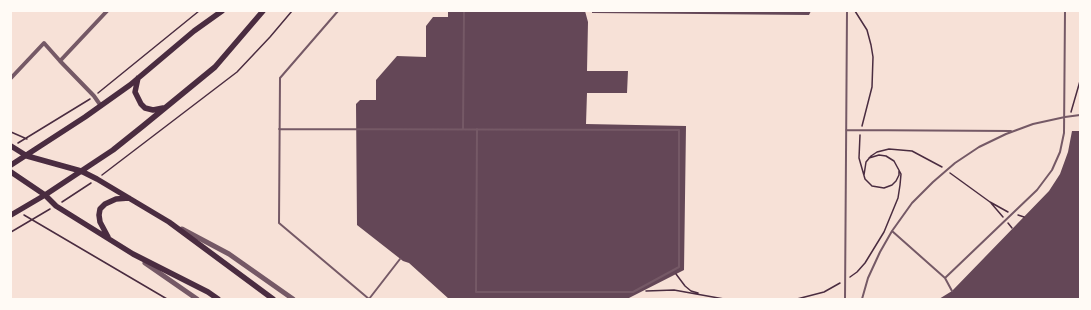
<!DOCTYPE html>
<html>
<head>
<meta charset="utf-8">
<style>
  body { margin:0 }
  #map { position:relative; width:1091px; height:310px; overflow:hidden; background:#f7e1d7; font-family:"DejaVu Sans",sans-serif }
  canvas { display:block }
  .frame { position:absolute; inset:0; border:12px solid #fffaf5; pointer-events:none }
</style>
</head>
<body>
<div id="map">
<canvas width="1091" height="310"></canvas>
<div class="frame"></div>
</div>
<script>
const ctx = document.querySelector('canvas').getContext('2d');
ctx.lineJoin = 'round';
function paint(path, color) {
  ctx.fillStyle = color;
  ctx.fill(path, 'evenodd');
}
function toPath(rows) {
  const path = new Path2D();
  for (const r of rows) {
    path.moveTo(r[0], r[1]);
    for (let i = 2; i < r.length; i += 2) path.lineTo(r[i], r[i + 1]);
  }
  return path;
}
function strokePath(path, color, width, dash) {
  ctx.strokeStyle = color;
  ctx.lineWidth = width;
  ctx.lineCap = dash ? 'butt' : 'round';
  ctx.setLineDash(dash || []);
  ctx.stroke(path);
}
const building = toPath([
  [448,11,585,11,588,22,587,71,628,71,627,93,587,93,586,124,686,126,684,270,627,299,449,299,409,263,403,261,357,225,356,104,360,100,376,100,376,80,397,56,426,57,426,26,433,17,448,17],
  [592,11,811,11,809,15,592,13],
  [1072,131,1080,131,1080,299,939,299,952,291,1049,191,1060,174,1068,152]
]);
const path = toPath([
  [855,11,867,30,871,45,873,57,872,87,862,126],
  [98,93,199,11],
  [1071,112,1080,81],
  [11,132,27,139],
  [860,135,859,158,865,179,872,186,884,188,892,185,896,181,899,175,899,171],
  [18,143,90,99],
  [950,173,990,202,1008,212],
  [102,175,237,72,270,37,292,11],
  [864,175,866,162,871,156,877,152,889,149,912,151,942,167],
  [62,202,91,183],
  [991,203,1003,217],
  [24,215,167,299],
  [1018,215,1024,217],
  [1008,223,1012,228],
  [11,232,50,209],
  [676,274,685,286,691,291,698,293],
  [850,277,857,272,865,263,884,232,898,198,900,185,901,174,894,161,886,156,879,155,869,158],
  [646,291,674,290,724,299],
  [797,299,824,292,840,283]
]);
const service = toPath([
  [338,11,280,78,279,223,369,299],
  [279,129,679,130,679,267,633,292,476,292,477,129],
  [463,129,464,11],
  [846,130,1011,131],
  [892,231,945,278,952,291],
  [945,278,1037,190,1052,170,1060,152,1064,133,1065,11],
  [369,299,400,259],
  [845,299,847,11],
  [862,299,868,278,880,252,892,231,912,203,933,182,955,163,979,147,1006,134,1033,124,1065,117,1080,115]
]);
const minor = toPath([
  [11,78,44,43,60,61],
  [101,106,94,96,60,61,107,11]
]);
const tertiary = toPath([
  [182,229,229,254,293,299],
  [145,263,197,299]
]);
const secondary = toPath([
  [138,78,135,92,141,104,145,108,153,110,163,108],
  [11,146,27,156,81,171,97,179,169,222,273,299],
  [11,165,85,117,130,85,194,31,222,11],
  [11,172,45,195,56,206,133,254,208,292,218,299],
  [11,215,45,195,113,150,143,126,215,67,263,11],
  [108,237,100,222,99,215,100,209,105,204,116,199,129,198]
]);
paint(building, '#644757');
strokePath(path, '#4a2c40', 1.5);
strokePath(service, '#755966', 2);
strokePath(minor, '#755966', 4);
strokePath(tertiary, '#755966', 5);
strokePath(secondary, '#4a2c40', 5.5);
</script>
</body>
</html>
